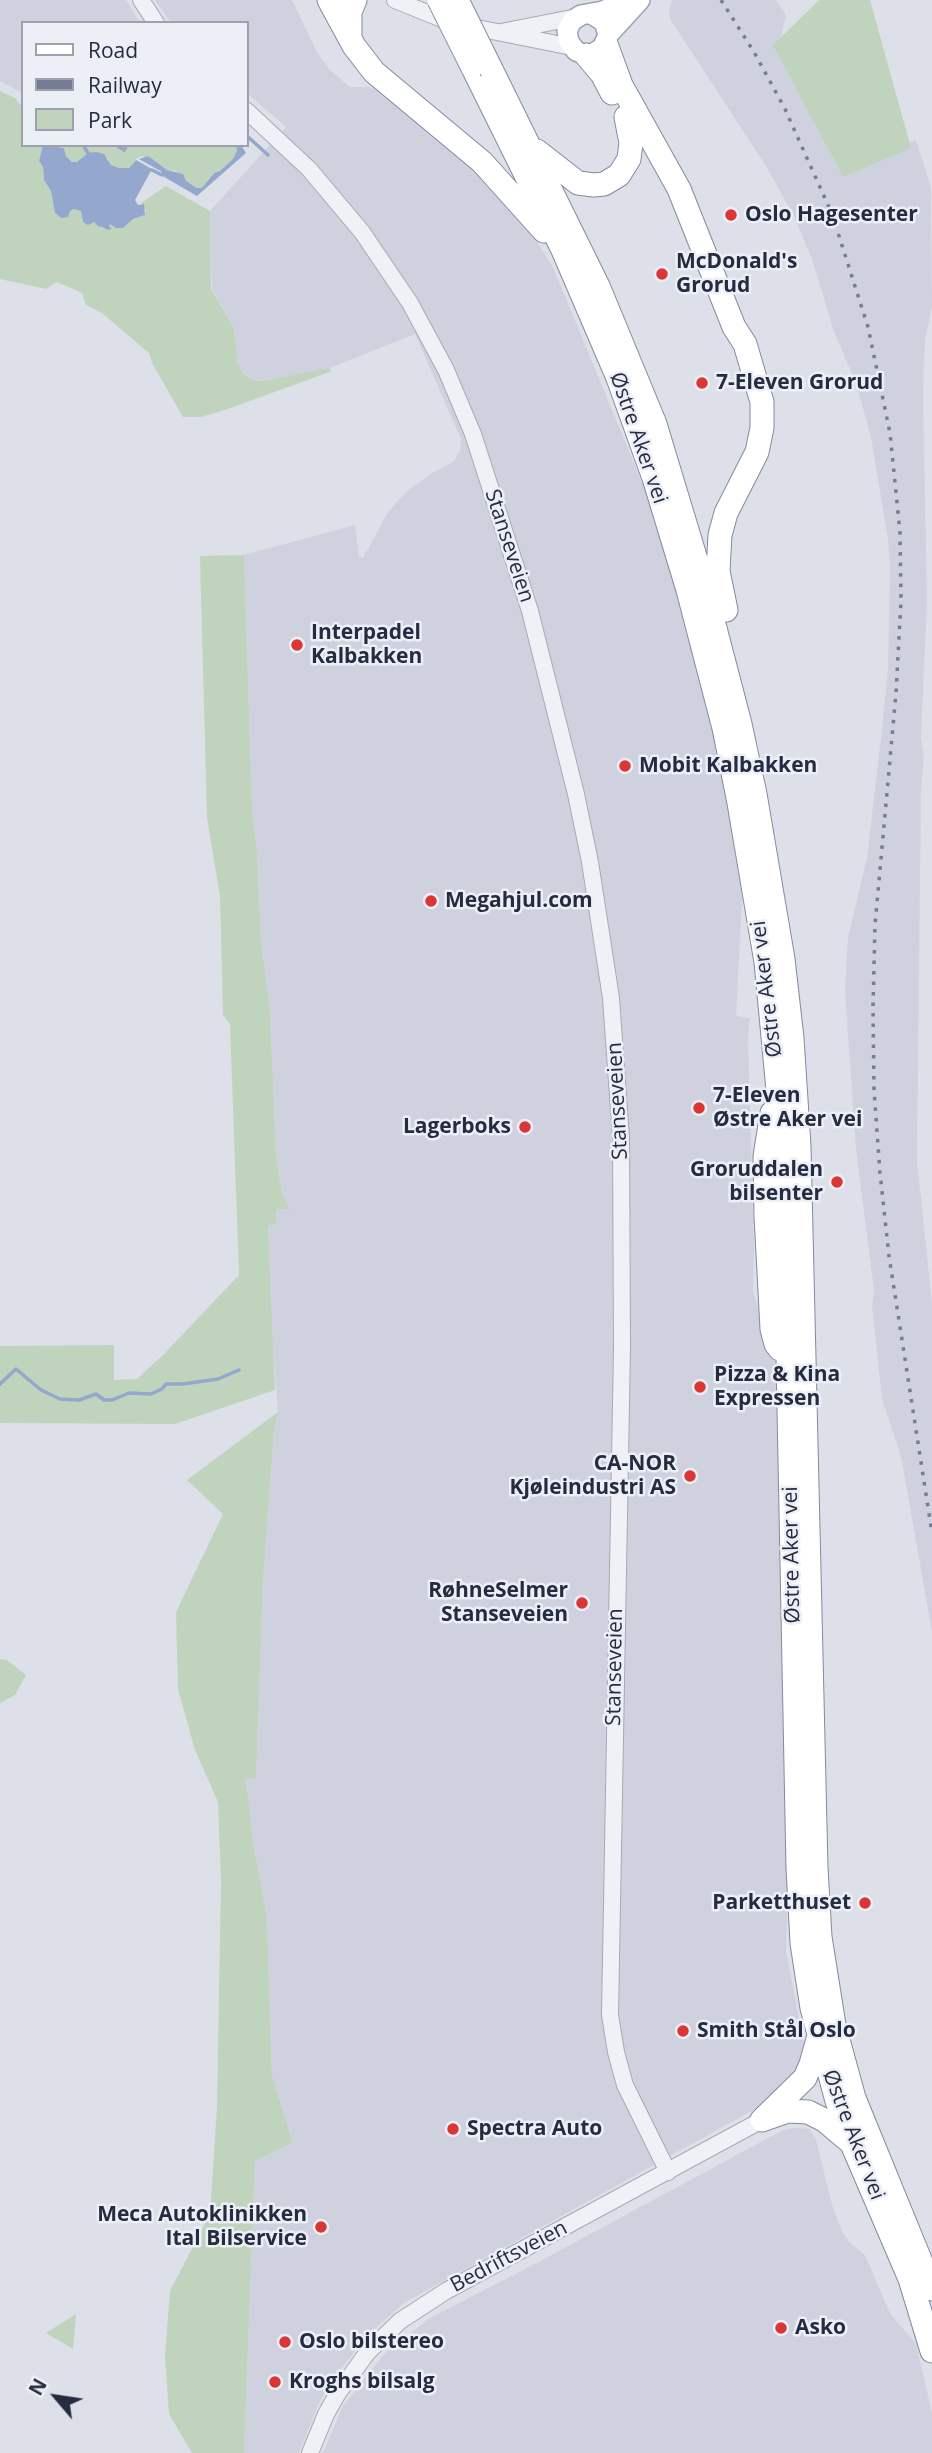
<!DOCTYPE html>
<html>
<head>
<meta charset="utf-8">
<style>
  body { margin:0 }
  #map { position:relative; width:932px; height:2453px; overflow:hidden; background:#dde0e8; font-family:"Open Sans",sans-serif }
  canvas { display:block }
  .legend { position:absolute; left:21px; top:21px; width:228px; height:126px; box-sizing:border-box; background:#edeff6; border:2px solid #9da1ad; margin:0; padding:9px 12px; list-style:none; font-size:21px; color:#252b40 }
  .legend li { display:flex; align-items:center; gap:14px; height:35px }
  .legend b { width:35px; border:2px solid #9da1ad }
  .north { position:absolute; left:21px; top:2362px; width:70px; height:70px; -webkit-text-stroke:5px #edeff6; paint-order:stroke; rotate:299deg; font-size:19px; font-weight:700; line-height:28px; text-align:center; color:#252b40 }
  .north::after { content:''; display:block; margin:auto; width:24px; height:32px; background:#252b40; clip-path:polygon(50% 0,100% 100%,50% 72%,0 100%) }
</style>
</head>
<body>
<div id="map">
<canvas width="932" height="2453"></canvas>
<ul class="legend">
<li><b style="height:9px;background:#fff"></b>Road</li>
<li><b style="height:9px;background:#757c93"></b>Railway</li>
<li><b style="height:19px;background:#c0d3bd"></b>Park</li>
</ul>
<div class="north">N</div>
</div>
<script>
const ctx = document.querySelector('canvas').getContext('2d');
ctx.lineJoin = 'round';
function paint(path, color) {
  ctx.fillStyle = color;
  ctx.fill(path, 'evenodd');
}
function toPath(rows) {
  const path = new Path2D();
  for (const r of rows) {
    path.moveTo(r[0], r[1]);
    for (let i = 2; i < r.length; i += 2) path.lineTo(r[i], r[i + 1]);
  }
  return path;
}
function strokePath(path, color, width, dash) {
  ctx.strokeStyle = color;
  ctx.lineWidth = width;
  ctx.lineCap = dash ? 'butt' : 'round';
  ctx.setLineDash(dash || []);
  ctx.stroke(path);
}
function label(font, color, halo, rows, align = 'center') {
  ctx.font = font + ' "Open Sans",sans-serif';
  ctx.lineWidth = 5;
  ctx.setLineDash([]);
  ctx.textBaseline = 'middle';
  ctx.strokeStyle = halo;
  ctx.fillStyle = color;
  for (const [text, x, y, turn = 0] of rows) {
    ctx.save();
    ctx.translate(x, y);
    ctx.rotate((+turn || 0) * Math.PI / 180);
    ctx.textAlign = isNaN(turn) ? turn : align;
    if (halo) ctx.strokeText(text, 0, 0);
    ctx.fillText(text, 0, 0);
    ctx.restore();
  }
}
const built = toPath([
  [0,0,126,0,140,23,23,23,23,93,0,81],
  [155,0,292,0,317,52,330,70,350,87,370,87,382,93,489,182,507,202,534,237,551,264,562,289,653,509,677,590,719,758,743,882,736,1016,750,1018,748,1038,754,1249,753,1292,761,1315,764,1342,777,1366,788,1876,786,1951,804,2043,804,2058,793,2080,757,2108,404,2303,370,2333,332,2380,318,2405,299,2453,244,2453,255,2161,293,2143,272,2075,267,1918,253,1841,246,1778,256,1777,263,1583,274,1431,278,1412,273,1346,268,1225,275,1209,290,1208,282,1194,276,1154,270,1010,261,940,257,853,252,808,244,555,355,525,359,556,363,558,388,512,407,491,432,473,453,462,460,451,461,439,415,334,325,370,265,381,253,380,244,373,238,364,234,328,212,289,210,211,286,127,247,93,247,23,171,23],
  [673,0,776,0,786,15,780,42,837,167,916,140,931,188,932,307,925,340,923,392,927,602,921,738,924,756,921,792,917,1161,932,1303,932,1632,901,1456,882,1399,872,1305,874,1290,856,1150,845,990,848,937,867,858,882,729,888,669,890,565,888,539,871,437,856,383,833,329,812,259,793,214,766,166,670,19,669,10],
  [795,2128,809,2129,816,2139,831,2201,842,2232,851,2244,865,2255,890,2313,916,2344,932,2413,932,2453,323,2453,343,2406,384,2354,430,2318,531,2266,783,2130]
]);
const green = toPath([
  [819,0,870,0,911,148,843,177,773,45],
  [0,91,15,98,23,108,23,145,43,145,39,161,43,167,44,180,51,191,55,213,61,218,73,209,81,211,83,222,94,222,103,229,109,227,110,223,116,228,123,228,133,219,145,215,146,211,141,203,166,186,210,211,211,289,234,328,238,364,244,374,253,380,265,381,329,368,332,371,228,409,201,417,183,417,152,363,149,353,102,313,86,305,82,293,57,282,46,289,0,279],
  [58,145,236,145,237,151,234,159,220,171,213,173,203,188,197,188,186,181,176,171,167,170,143,156,137,158,129,168,119,168,111,165,108,158,88,153,77,162,72,162,66,156,64,148],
  [244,555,252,808,257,853,261,940,270,1010,276,1154,282,1194,290,1209,276,1209,276,1224,268,1225,275,1390,175,1424,0,1423,0,1346,114,1345,114,1380,137,1379,164,1354,239,1275,230,1024,223,1015,220,896,207,818,200,556],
  [278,1412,274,1431,263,1583,256,1778,246,1779,253,1841,267,1918,272,2075,293,2143,255,2161,244,2453,192,2453,169,2414,165,2356,170,2291,210,2214,217,2107,221,1881,218,1802,195,1750,178,1689,176,1612,223,1514,187,1480],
  [0,1659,7,1660,26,1675,15,1695,0,1703],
  [76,2314,73,2349,46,2333]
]);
const water = toPath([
  [43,145,64,148,66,156,72,162,77,162,88,153,96,152,104,154,111,165,119,168,129,168,136,160,152,169,135,200,138,205,144,204,145,215,133,219,123,228,116,228,110,224,109,227,112,228,109,230,98,226,94,222,88,225,83,222,81,211,74,209,70,211,68,217,61,218,55,213,51,191,44,180,43,167,39,161],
  [236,145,241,145,246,153,197,196,159,174,162,172,139,159,148,156,167,170,183,174,186,181,197,188,202,188,214,173,220,171,233,159,237,151]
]);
const stream = toPath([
  [247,136,268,155],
  [83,145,88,153],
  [116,145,124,150,127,145],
  [152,170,162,175],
  [0,1384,16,1369,41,1390,60,1399,79,1400,96,1394,104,1400,112,1400,129,1393,151,1394,162,1389,166,1384,183,1384,218,1379,239,1370]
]);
const minor = toPath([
  [141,0,156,23],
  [395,0,452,23,572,47],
  [501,32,577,17],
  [247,111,309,169,362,232,410,303,446,370,473,434,530,611,576,794,590,862,611,998,621,1138,622,1348,610,2015,616,2052,625,2085,668,2172],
  [310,2453,326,2414,338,2393,367,2353,400,2321,446,2291,762,2120]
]);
const major = toPath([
  [591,14,604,22,608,35,602,48,592,54,586,55,576,51,569,42,567,31,572,21,581,15,603,11,627,0],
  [608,35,640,0]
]);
const highway = toPath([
  [329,0,354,46,374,72,482,162,544,231],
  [350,38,350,12,355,0],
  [606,44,621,85,679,189,734,327,745,344,762,402,762,428,757,452,726,513,720,535,718,571,726,610],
  [586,55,602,74,612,93],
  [472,66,563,250,618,378,654,478,688,590,724,728,739,803,766,962,778,1090,788,1359,798,1868,802,1943,812,2008,837,2101,852,2144,910,2279,932,2351],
  [492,71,598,286,655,424,704,586,740,724,755,794,783,959,792,1038,799,1146,816,1868,820,1937,834,2025,854,2098,932,2289],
  [537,151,578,183,594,185,604,184,619,175,629,159,631,143,626,117],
  [772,1113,765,1156,766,1216,772,1329,776,1344,780,1349],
  [765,2119,788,2111,808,2112,824,2120,849,2141],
  [762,2120,805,2078,811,2064,818,2039]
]);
const rail = toPath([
  [721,0,754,52,785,109,832,214,868,327,890,433,900,532,901,601,896,693,875,925,873,1007,874,1090,880,1173,889,1256,932,1533]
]);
const highwayBridge = toPath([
  [439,0,472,66],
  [457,0,492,71]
]);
const markers = [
  [731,215,7,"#d93636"],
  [662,274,7,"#d93636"],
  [702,383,7,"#d93636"],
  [297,645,7,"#d93636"],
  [625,766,7,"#d93636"],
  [431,901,7,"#d93636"],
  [699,1108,7,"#d93636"],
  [525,1127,7,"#d93636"],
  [837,1182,7,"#d93636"],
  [700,1387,7,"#d93636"],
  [690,1476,7,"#d93636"],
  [582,1603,7,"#d93636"],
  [865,1903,7,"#d93636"],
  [683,2031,7,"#d93636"],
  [453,2129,7,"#d93636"],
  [321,2227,7,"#d93636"],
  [781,2328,7,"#d93636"],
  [285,2342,7,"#d93636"],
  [275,2382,7,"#d93636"]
];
const poiNames = [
  ["Oslo Hagesenter",745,215],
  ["McDonald's",676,262],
  ["Grorud",676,286],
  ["7-Eleven Grorud",716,383],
  ["Interpadel",311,633],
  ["Kalbakken",311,657],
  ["Mobit Kalbakken",639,766],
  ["Megahjul.com",445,901],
  ["7-Eleven",713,1096],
  ["Østre Aker vei",713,1120],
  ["Lagerboks",511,1127,"right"],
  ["Groruddalen",823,1170,"right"],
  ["bilsenter",823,1194,"right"],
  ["Pizza & Kina",714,1375],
  ["Expressen",714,1399],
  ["CA-NOR",676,1464,"right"],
  ["Kjøleindustri AS",676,1488,"right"],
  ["RøhneSelmer",568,1591,"right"],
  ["Stanseveien",568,1615,"right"],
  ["Parketthuset",851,1903,"right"],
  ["Smith Stål Oslo",697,2031],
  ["Spectra Auto",467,2129],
  ["Meca Autoklinikken",307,2215,"right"],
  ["Ital Bilservice",307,2239,"right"],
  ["Asko",795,2328],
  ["Oslo bilstereo",299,2342],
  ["Kroghs bilsalg",289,2382]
];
const streetNames = [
  ["Østre Aker vei",638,438,71],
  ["Stanseveien",509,546,72],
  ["Østre Aker vei",767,989,-97],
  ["Stanseveien",618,1101,-93],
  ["Østre Aker vei",792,1555,-91],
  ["Stanseveien",615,1667,-89],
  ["Østre Aker vei",853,2135,69],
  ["Bedriftsveien",509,2257,-28]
];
paint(built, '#cfd2de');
paint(green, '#c0d3bd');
paint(water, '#94a7cc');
strokePath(stream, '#94a7cc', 3.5);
strokePath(minor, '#a6aab6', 18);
strokePath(major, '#9ba2b5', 22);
strokePath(highway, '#838aa0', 25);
strokePath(minor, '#f0f1f6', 16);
strokePath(major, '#fff', 19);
strokePath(highway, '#fff', 23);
strokePath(rail, '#757c93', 3.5, [3.5, 7]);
strokePath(highwayBridge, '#838aa0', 25, []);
strokePath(highwayBridge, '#fff', 23);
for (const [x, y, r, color] of markers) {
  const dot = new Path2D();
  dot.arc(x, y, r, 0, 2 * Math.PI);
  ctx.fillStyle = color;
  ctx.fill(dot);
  strokePath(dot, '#edeff6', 2.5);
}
label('bold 21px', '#252b40', '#edeff6', poiNames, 'left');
label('21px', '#252b40', '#edeff6', streetNames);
</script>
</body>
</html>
